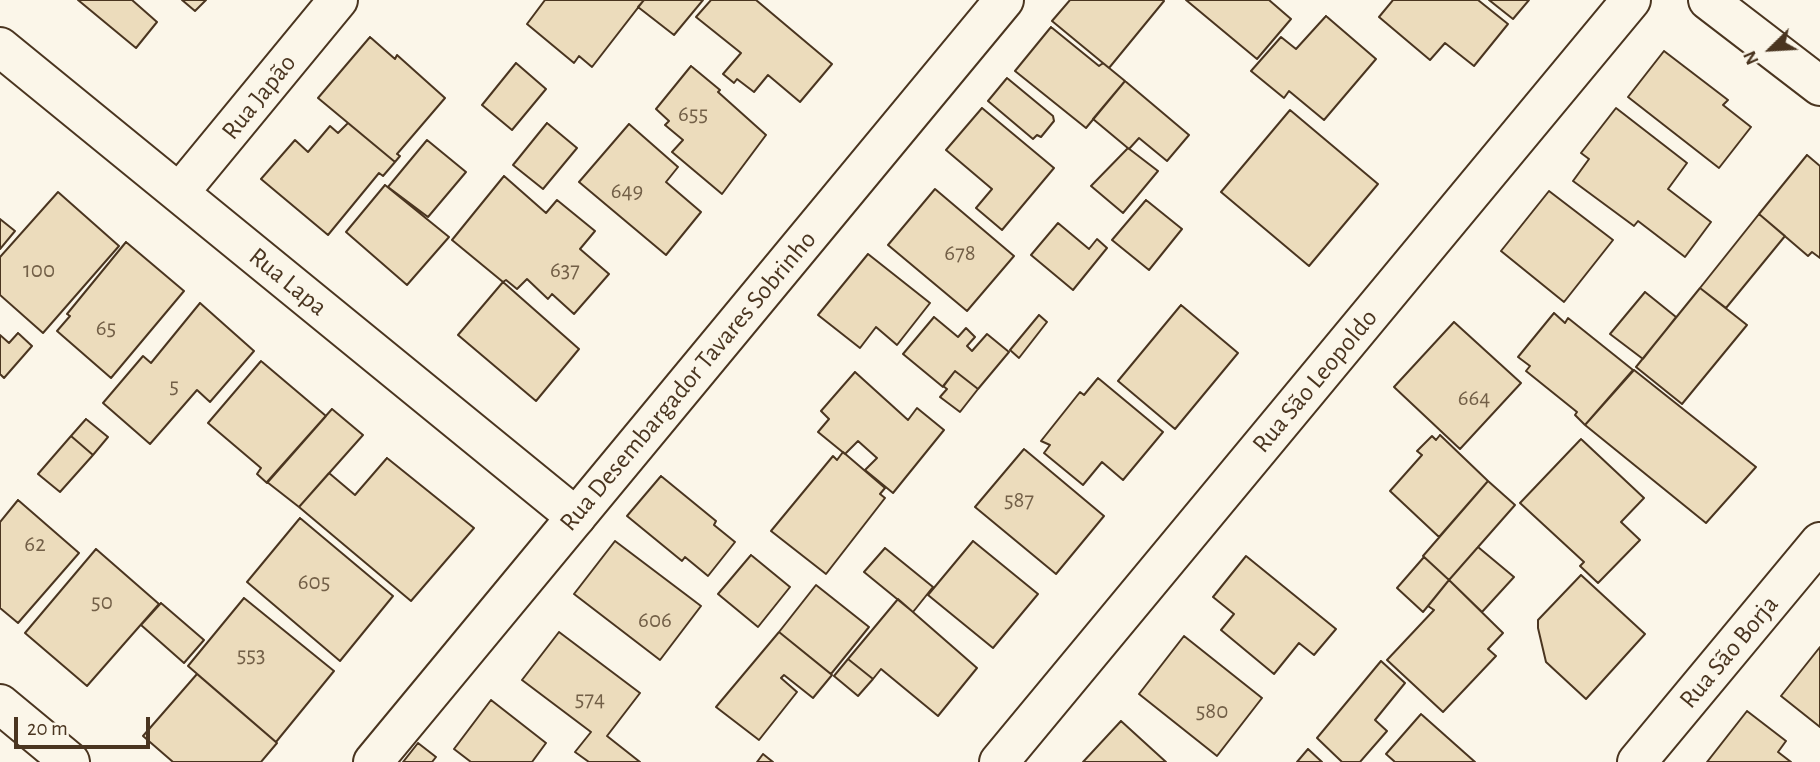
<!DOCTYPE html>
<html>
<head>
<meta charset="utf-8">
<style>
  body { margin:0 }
  #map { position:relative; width:1820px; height:762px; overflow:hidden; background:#fbf6e9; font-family:"Alegreya Sans",sans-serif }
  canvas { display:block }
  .north { position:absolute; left:1736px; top:14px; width:70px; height:70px; -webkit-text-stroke:5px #fbf6e9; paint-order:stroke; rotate:246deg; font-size:19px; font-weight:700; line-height:28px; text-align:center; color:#4a3520 }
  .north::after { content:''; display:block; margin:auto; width:24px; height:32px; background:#4a3520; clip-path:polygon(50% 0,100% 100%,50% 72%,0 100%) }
  .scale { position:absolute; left:14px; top:717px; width:136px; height:32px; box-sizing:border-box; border:4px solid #4a3520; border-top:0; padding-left:9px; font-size:21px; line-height:24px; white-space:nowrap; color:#4a3520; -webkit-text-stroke:5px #fbf6e9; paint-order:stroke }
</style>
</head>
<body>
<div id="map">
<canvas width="1820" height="762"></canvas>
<div class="north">N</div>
<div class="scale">20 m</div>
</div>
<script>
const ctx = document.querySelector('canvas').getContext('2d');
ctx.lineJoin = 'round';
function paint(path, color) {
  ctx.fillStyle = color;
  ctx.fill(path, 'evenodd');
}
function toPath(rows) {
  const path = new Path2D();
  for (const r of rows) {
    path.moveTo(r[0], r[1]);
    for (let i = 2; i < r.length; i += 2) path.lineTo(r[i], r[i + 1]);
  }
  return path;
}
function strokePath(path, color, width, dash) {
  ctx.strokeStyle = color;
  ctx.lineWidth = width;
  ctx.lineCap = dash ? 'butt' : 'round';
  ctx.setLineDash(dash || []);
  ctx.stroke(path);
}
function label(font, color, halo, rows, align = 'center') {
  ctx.font = font + ' "Alegreya Sans",sans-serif';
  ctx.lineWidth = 5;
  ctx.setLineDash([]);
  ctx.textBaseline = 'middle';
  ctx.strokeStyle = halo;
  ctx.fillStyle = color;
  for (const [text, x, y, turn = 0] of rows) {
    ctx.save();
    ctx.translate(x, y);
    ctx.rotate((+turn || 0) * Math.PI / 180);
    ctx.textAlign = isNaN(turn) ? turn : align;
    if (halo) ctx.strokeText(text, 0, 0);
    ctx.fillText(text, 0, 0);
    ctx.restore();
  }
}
const building = toPath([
  [78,0,132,0,157,22,136,48,78,0],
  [182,0,206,0,195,11,182,0],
  [545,0,644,0,592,67,579,56,574,63,527,24,545,0],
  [644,0,703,0,674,35,638,7,644,0],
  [711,0,756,0,832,64,800,102,768,75,754,92,737,79,734,83,723,74,741,53,696,17,711,0],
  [1070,0,1163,0,1164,1,1109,68,1052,21,1070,0],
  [1186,0,1269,0,1291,19,1257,59,1186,0],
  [1393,0,1478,0,1508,24,1474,66,1445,43,1430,60,1379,17,1393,0],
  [1489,0,1529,0,1513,19,1489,0],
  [1326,16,1376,59,1324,120,1289,91,1284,98,1251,71,1281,37,1296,49,1326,16],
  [1051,27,1099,66,1103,63,1125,81,1086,128,1015,71,1051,27],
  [370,37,395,59,397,55,445,98,397,154,400,156,395,162,318,98,370,37],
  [1664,51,1728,100,1723,105,1751,127,1719,168,1628,97,1664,51],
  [516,63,546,89,512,130,482,105,516,63],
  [691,66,720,90,718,92,766,135,722,194,672,152,683,140,665,125,669,121,656,109,691,66],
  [1007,78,1053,116,1054,121,1041,137,1037,135,1033,139,988,101,1007,78],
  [1125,81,1189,135,1167,161,1139,138,1129,149,1093,119,1125,81],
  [982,108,1054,168,1002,230,976,208,992,189,946,150,982,108],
  [1616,108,1687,163,1668,189,1711,222,1685,257,1638,221,1634,226,1573,181,1589,159,1581,153,1616,108],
  [1290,110,1378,184,1309,266,1221,192,1290,110],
  [348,123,395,162,383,176,379,173,328,235,261,179,295,140,308,152,330,126,338,133,348,123],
  [547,123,577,148,543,189,513,165,547,123],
  [629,124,678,167,666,182,701,212,666,255,579,182,629,124],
  [427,140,466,172,428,217,388,187,427,140],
  [1128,148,1158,171,1123,213,1091,186,1128,148],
  [1807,155,1820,166,1820,258,1812,252,1808,256,1759,214,1807,155],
  [504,176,546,213,557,200,595,231,580,249,609,274,574,314,552,294,548,299,527,279,517,289,506,280,503,282,452,240,504,176],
  [385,185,449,237,407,285,346,232,385,185],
  [935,189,1014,256,967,311,888,245,935,189],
  [1549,191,1613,240,1564,302,1501,251,1549,191],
  [58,192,119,246,43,333,0,295,0,257,58,192],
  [1146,200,1182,229,1149,270,1112,240,1146,200],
  [1759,214,1785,236,1726,308,1700,288,1759,214],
  [0,219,15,231,0,249,0,219],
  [1058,223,1089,249,1097,239,1107,248,1073,290,1031,255,1058,223],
  [126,242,184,291,111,378,57,331,70,316,67,314,126,242],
  [868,254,930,303,897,345,876,327,860,348,818,315,868,254],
  [503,282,579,349,536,401,458,335,503,282],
  [1700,288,1747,325,1682,404,1636,367,1700,288],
  [1645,292,1676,317,1643,359,1610,334,1645,292],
  [200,303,254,351,210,402,197,390,150,444,103,403,143,356,151,363,200,303],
  [1181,305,1238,353,1175,429,1118,381,1181,305],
  [1554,313,1565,323,1568,318,1633,370,1585,425,1575,415,1577,412,1526,371,1530,366,1518,357,1554,313],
  [1039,315,1047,322,1019,358,1010,350,1039,315],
  [934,317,958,337,966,328,975,337,967,346,972,351,987,334,1009,352,978,389,955,371,943,387,903,354,934,317],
  [1454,322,1521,383,1460,449,1394,387,1454,322],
  [18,333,32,346,4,378,0,374,0,335,9,343,18,333],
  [261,361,326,416,267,483,257,474,261,468,208,423,261,361],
  [1634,370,1756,467,1706,523,1585,425,1634,370],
  [955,371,978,389,960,412,940,397,947,389,943,386,955,371],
  [855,372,908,420,917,408,944,430,893,493,865,470,877,458,858,441,845,454,818,432,829,419,821,411,855,372],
  [1098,378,1163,432,1123,480,1102,462,1083,485,1044,453,1050,445,1041,441,1080,392,1084,395,1098,378],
  [332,409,363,435,299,507,267,482,332,409],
  [86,419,108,437,93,455,71,436,86,419],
  [1440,435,1488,481,1439,537,1390,491,1422,455,1417,451,1432,436,1436,440,1440,435],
  [71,436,93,455,60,492,38,474,71,436],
  [1581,439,1644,498,1621,522,1640,540,1598,583,1580,566,1584,562,1520,503,1581,439],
  [1024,449,1104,516,1056,574,975,507,1024,449],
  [843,452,885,488,880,494,885,498,826,574,771,531,833,456,837,460,843,452],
  [387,458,474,528,411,601,299,507,329,473,355,495,387,458],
  [661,476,716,521,714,525,735,542,708,576,685,557,682,561,627,516,661,476],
  [1488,481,1515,505,1449,580,1423,556,1488,481],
  [18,500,79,553,18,623,0,608,0,522,18,500],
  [300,518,393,596,340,661,247,582,300,518],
  [615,541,701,606,660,660,574,594,615,541],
  [973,541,1038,594,993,648,928,595,973,541],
  [1478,547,1514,577,1482,612,1449,580,1478,547],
  [885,548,933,587,913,612,864,572,885,548],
  [96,549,159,604,87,686,25,633,96,549],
  [751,555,790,587,758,627,718,594,751,555],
  [1246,556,1336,629,1314,655,1299,643,1274,674,1221,630,1234,614,1213,597,1246,556],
  [1424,557,1449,580,1423,612,1397,588,1424,557],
  [1581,575,1645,634,1586,699,1546,662,1538,628,1538,620,1581,575],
  [1449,580,1503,633,1488,649,1496,656,1443,712,1387,660,1434,610,1428,606,1449,580],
  [816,585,869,627,831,674,779,632,816,585],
  [244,598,334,671,276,742,188,666,244,598],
  [898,599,977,668,938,716,881,669,873,679,848,659,898,599],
  [161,603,204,640,184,663,141,625,161,603],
  [559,632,640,693,607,736,640,762,589,762,575,752,591,732,522,680,559,632],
  [779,632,832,675,813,698,784,675,781,678,797,692,759,740,716,707,779,632],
  [1184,636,1262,698,1217,756,1139,694,1184,636],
  [1820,647,1820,727,1781,696,1820,647],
  [848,659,873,679,858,696,834,676,848,659],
  [1381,661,1405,683,1375,720,1387,731,1360,762,1342,762,1317,738,1381,661],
  [197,674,277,743,261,762,173,762,143,736,197,674],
  [491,700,546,743,532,762,471,762,454,749,491,700],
  [1747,711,1786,741,1778,752,1791,762,1707,762,1747,711],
  [1421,714,1475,762,1395,762,1386,754,1421,714],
  [1121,721,1166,762,1083,762,1121,721],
  [418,743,436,757,432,762,403,762,418,743],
  [1308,749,1322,762,1297,762,1308,749],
  [763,754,773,762,757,762,763,754]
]);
const minor = toPath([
  [1708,0,1820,86],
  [0,47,576,517],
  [179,193,338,0],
  [0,704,70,762],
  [1637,762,1820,542]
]);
const tertiary = toPath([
  [373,762,1004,0],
  [999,762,1631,0]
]);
const numberNames = [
  ["655",693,114],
  ["649",627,191],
  ["678",960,253],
  ["100",39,270],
  ["637",565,270],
  ["65",106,328],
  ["5",174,386],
  ["664",1474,398],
  ["587",1019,500],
  ["62",35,544],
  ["605",314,582],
  ["50",102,602],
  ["606",655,620],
  ["553",251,655],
  ["574",590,699],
  ["580",1212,711]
];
const streetNames = [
  ["Rua Japão",259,97,-51],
  ["Rua Lapa",288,282,39],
  ["Rua Desembargador Tavares Sobrinho",688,381,-50],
  ["Rua São Leopoldo",1315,381,-50],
  ["Rua São Borja",1729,652,-50]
];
paint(building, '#ecdcbc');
strokePath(building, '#4a3520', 2);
strokePath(minor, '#4a3520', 42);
strokePath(tertiary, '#4a3520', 42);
strokePath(minor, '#fbf6e9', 38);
strokePath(tertiary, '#fbf6e9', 38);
label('23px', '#725f47', null, numberNames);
label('26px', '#4a3520', '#fbf6e9', streetNames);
</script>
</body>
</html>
